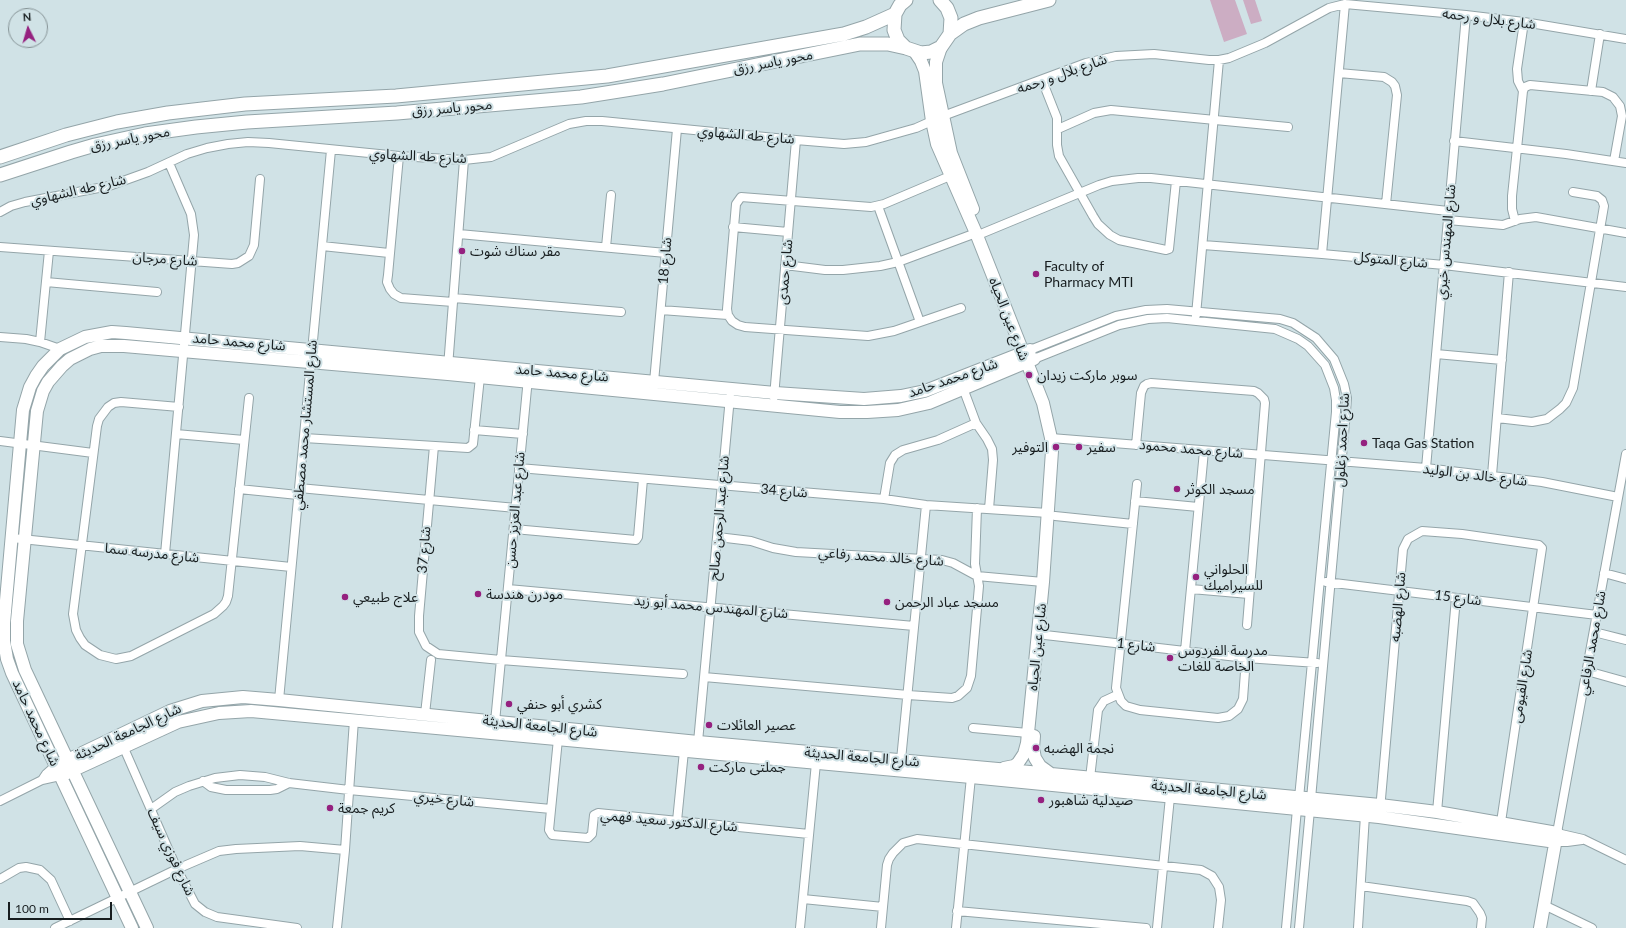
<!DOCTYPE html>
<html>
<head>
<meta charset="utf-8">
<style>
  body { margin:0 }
  #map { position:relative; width:1626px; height:928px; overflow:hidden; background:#d0e2e6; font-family:Lato,sans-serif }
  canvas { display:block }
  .north { position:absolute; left:8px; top:8px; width:40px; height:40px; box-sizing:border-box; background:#d0e2e6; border:1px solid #869396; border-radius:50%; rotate:355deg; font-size:11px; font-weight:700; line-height:16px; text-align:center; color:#171d1f }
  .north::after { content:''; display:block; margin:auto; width:14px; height:18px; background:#95217f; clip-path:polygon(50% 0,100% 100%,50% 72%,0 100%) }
  .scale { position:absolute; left:8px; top:902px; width:104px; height:18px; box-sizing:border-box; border:2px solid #171d1f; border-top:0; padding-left:5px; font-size:12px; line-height:14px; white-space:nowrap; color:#171d1f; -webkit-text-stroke:3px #d0e2e6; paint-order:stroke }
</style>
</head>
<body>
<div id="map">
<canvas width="1626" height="928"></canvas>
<div class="north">N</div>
<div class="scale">100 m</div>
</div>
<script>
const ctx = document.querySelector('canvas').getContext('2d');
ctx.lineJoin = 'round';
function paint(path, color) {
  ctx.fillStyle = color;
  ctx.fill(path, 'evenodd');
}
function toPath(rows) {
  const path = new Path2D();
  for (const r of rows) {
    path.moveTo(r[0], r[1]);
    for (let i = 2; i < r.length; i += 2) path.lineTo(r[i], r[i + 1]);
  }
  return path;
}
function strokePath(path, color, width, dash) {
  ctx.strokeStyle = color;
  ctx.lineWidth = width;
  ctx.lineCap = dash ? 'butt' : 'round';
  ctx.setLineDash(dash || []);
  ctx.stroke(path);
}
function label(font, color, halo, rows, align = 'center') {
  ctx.font = font + ' Lato,"Noto Sans Arabic",sans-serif';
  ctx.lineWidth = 4;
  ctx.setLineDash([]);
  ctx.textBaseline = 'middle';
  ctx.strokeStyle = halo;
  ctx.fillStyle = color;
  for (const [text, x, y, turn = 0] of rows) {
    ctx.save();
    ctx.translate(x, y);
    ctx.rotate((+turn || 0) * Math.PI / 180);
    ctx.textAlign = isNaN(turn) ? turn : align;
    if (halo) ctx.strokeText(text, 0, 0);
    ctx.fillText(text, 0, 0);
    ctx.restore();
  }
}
const green = toPath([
  [1210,0,1235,0,1247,34,1224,42],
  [1243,0,1255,0,1262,21,1251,24]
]);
const street = toPath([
  [1339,73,1384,77,1392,82,1395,86,1397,95,1386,204],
  [1042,80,1057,118,1057,145,1059,156,1093,216,1098,224,1110,235,1119,240,1166,250,1169,249,1176,181],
  [1523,91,1518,81,1517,69,1524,22],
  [1591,91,1600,34],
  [1058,129,1094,113,1111,110,1288,127],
  [1454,141,1566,154,1626,163],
  [399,156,388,275,387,282,390,289,394,294,401,298,453,302],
  [950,176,884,204,871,207,741,197,736,204,727,309,728,315,732,321,738,325,745,327,868,336,894,331,961,308],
  [878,206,920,322],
  [0,212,11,206,25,202,109,186,148,172,187,154,207,148,228,144,248,142,269,143,399,156,464,160,491,157,569,124,586,121,602,121,796,140,844,144,866,142,916,128,943,116,1086,63,1116,56,1154,54,1209,60,1219,60,1229,58,1265,43,1329,8,1345,4,1466,15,1524,22,1626,39],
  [1448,220,1503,225,1520,219,1536,217,1626,233],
  [1515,221,1512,209,1512,196,1523,91,1525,87,1530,85,1603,92,1613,97,1620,106,1622,116,1614,161],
  [733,227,788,232],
  [983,233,1099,185,1112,181,1138,178,1151,178,1448,211],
  [459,234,666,253],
  [1203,245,1322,254,1444,265,1626,287],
  [322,246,389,253],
  [0,247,232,264,238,263,249,256,254,245,260,179],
  [606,247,611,195],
  [1322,254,1345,4],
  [785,265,825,270,843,270,880,266,898,262,976,233],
  [46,282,157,292],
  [454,298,621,312],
  [661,310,728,315],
  [1196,315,1219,60],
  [0,337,26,339,40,342,60,349],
  [40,342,49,251],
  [1030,350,1116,316,1146,310,1167,309,1280,319,1293,323,1316,338,1334,359,1344,384,1347,398,1346,412,1311,799],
  [1436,354,1502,360],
  [1034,359,1119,325,1148,319,1167,318,1275,329,1298,339,1308,346,1325,365,1334,388,1336,400,1336,412,1299,798],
  [448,367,464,160],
  [963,388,976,423,987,439,992,449,993,460,989,509],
  [653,393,677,129],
  [774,397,796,140],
  [179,407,121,402,114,403,108,407,99,419,97,426,73,614,76,630,80,638,85,645,100,655,116,659,131,656,214,614,223,606,226,602,228,596,249,398],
  [1497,418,1532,422,1547,419,1560,409,1566,403,1573,388,1604,206,1602,200,1597,196,1573,192],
  [474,430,523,434],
  [176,434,244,440],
  [304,438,468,448,473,444,480,377],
  [1051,438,1426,468,1542,482,1618,497],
  [0,441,93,453],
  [1136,445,1141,393,1144,386,1147,384,1151,383,1254,391,1258,393,1264,399,1265,403,1247,625],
  [434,446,419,616,419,632,426,646,438,654,501,660,683,674],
  [1626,454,1557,833,1583,839,1626,860],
  [519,468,884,499,926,505,1048,513],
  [1426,468,1466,15],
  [1492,475,1509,272],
  [1137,484,1116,688,1121,701,1126,706,1140,710,1218,718,1229,716,1238,709,1243,699,1246,658],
  [299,488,516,508],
  [239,489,298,495],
  [884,499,890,463,895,455,903,450,938,440,976,423],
  [1135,501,1198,507],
  [1055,516,1133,524],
  [514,529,636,540,638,537,643,479],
  [718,537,751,541,773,548,796,552,942,560,953,563,977,576,1043,582],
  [12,538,291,567],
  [165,554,194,235,191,214,169,163],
  [1604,573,1626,579],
  [1326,582,1597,615],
  [508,589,914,626],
  [1191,589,1249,594],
  [1594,632,1626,640],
  [1045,635,1246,658,1317,663],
  [1185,651,1204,451],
  [1587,671,1626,682],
  [704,677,908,695,952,698,958,696,967,688,971,676,979,586,975,564,977,508],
  [279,700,331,150],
  [425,714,431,660],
  [495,722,528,378],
  [973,728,1028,733],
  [558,739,549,830,552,835,588,838,592,834,594,815,598,813,809,834],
  [698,742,730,397],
  [123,746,177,869,195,904,205,912,217,917,297,928],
  [901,760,926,505],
  [1090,778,1098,710,1104,701,1117,695],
  [42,780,46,774,55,766],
  [203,781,211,787,226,790,270,790,277,789,289,783],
  [0,801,42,780,60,776],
  [151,809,175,792,189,786,215,778,240,775,265,777,289,783,349,790,551,809],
  [1380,810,1403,549,1408,539,1422,531,1462,534,1539,545,1542,548,1501,822],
  [1437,812,1456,598],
  [677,821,684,751],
  [1556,842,1567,842,1582,840],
  [0,879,19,868,26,867,40,870,51,880,70,921],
  [1361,886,1467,901,1473,903,1480,913,1482,918,1481,928],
  [803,899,883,907],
  [1544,905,1592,928],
  [957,911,1146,928],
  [55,928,177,869,219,851,236,849,300,846,345,850],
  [337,928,345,850,354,720],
  [800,928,816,763],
  [881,928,887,865,889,859,893,853,903,843,917,839,1201,870,1212,876,1219,887,1221,900,1218,928],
  [956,928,971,777],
  [1157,928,1170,797],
  [1286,928,1297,809],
  [1299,928,1310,810],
  [1358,928,1365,815]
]);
const secondary = toPath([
  [941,47,936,62,936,83,951,153,973,209],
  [915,52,921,61,925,71,932,121,937,144,976,233,1043,403,1051,438,1052,451,1043,582,1027,743,1024,754,1018,763,1014,766,1004,768],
  [1034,736,1033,748,1035,758,1040,766,1051,774],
  [55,766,170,711,202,701,243,697,279,700,698,742,998,769,1380,805,1437,812,1557,833,1540,928],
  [65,774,178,722,219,713,251,711,971,777,1379,817,1556,842],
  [132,928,12,673,7,659,4,641,4,623,23,410,30,387,36,376,43,366,60,349,85,337,112,332,126,333,775,393,864,399,901,396,925,391,1030,350],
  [147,928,25,670,17,644,17,621,37,411,43,391,48,382,62,366,70,359,90,349,101,346,124,346,448,374,840,412,867,412,898,410,929,403,1034,359]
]);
const primary = toPath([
  [906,0,900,5,895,14,894,30,898,40,906,48,921,53,931,52,941,47,950,34,951,18,947,8,940,0],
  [950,34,964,24,979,18,1049,0],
  [0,157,66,135,117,122,168,113,245,104,396,96,607,76,844,34,866,27,895,14],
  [0,175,71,152,95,145,145,134,196,127,247,122,397,113,581,97,663,84,860,44,888,44,906,48]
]);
const markers = [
  [462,251,4,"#95217f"],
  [1036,274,4,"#95217f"],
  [1029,375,4,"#95217f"],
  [1364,443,4,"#95217f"],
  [1056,447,4,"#95217f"],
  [1079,447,4,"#95217f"],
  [1177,489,4,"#95217f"],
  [1196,577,4,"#95217f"],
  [478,594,4,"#95217f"],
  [345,597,4,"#95217f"],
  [887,602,4,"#95217f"],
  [1170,658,4,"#95217f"],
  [509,704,4,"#95217f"],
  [709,725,4,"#95217f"],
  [1036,748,4,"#95217f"],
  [701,767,4,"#95217f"],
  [1041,800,4,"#95217f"],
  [330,808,4,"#95217f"]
];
const streetNames = [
  ["شارع بلال و رحمه",1489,19,7],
  ["محور ياسر رزق",773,62,-11],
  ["شارع بلال و رحمه",1062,74,-19],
  ["محور ياسر رزق",452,108,-5],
  ["شارع طه الشهاوي",746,135,5],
  ["محور ياسر رزق",130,139,-11],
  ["شارع طه الشهاوي",418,156,3],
  ["شارع طه الشهاوي",78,190,-13],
  ["شارع المهندس خيري",1446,242,-85],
  ["شارع مرجان",165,259,4],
  ["شارع المتوكل",1391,260,5],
  ["شارع 18",665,261,-85],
  ["شارع حمدى",785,272,-85],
  ["شارع عين الحياه",1009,319,69],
  ["شارع محمد حامد",239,342,5],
  ["شارع محمد حامد",562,373,5],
  ["شارع محمد حامد",953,378,-19],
  ["شارع المستشار محمد مصطفي",305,425,-85],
  ["شارع احمد زغلول",1342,440,-87],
  ["شارع محمد محمود",1191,449,5],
  ["شارع خالد بن الوليد",1475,475,7],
  ["شارع 34",784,491,5],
  ["شارع عبد العزيز حسن",515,510,-85],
  ["شارع عبد الرحمن صالح",719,518,-85],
  ["شارع 37",424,550,-85],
  ["شارع مدرسه سما",152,553,6],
  ["شارع خالد محمد رفاعي",881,557,4],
  ["شارع 15",1458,598,7],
  ["شارع المهندس محمد أبو زيد",711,607,5],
  ["شارع الهضبه",1398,607,-85],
  ["شارع محمد الرفاعي",1592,643,-80],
  ["شارع 1",1136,645,6],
  ["شارع عين الحياه",1037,647,-84],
  ["شارع الفيومى",1522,686,-81],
  ["شارع محمد حامد",36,723,65],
  ["شارع الجامعة الحديثة",540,726,6],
  ["شارع الجامعة الحديثة",128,732,-25],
  ["شارع الجامعة الحديثة",862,757,5],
  ["شارع الجامعة الحديثة",1209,790,5],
  ["شارع خيري",444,799,6],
  ["شارع الدكتور سعيد فهمي",669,821,5],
  ["شارع فوزي سيف",171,852,65]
];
const poiNames = [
  ["مقر سناك شوت",470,251],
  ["Faculty of",1044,266],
  ["Pharmacy MTI",1044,282],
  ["سوبر ماركت زيدان",1037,375],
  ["Taqa Gas Station",1372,443],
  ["التوفير",1048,447,"right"],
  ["سفير",1087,447],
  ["مسجد الكوثر",1185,489],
  ["الحلواني",1204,569],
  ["للسيراميك",1204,585],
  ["مودرن هندسة",486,594],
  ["علاج طبيعي",353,597],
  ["مسجد عباد الرحمن",895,602],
  ["مدرسة الفردوس",1178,650],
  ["الخاصة للغات",1178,666],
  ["كشري أبو حنفي",517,704],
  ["عصير العائلات",717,725],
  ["نجمة الهضبه",1044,748],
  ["جملتى ماركت",709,767],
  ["صيدلية شاهبور",1049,800],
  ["كريم جمعة",338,808]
];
paint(green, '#ccadc3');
strokePath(street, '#94a5a9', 10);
strokePath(secondary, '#94a5a9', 14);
strokePath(primary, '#94a5a9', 15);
strokePath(street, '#fff', 8);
strokePath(secondary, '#fff', 12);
strokePath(primary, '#fff', 13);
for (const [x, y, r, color] of markers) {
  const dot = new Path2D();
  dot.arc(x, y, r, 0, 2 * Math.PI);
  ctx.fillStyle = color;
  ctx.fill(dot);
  strokePath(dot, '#d0e2e6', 1.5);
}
label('14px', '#171d1f', '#d0e2e6', streetNames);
label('14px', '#171d1f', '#d0e2e6', poiNames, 'left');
</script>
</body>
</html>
